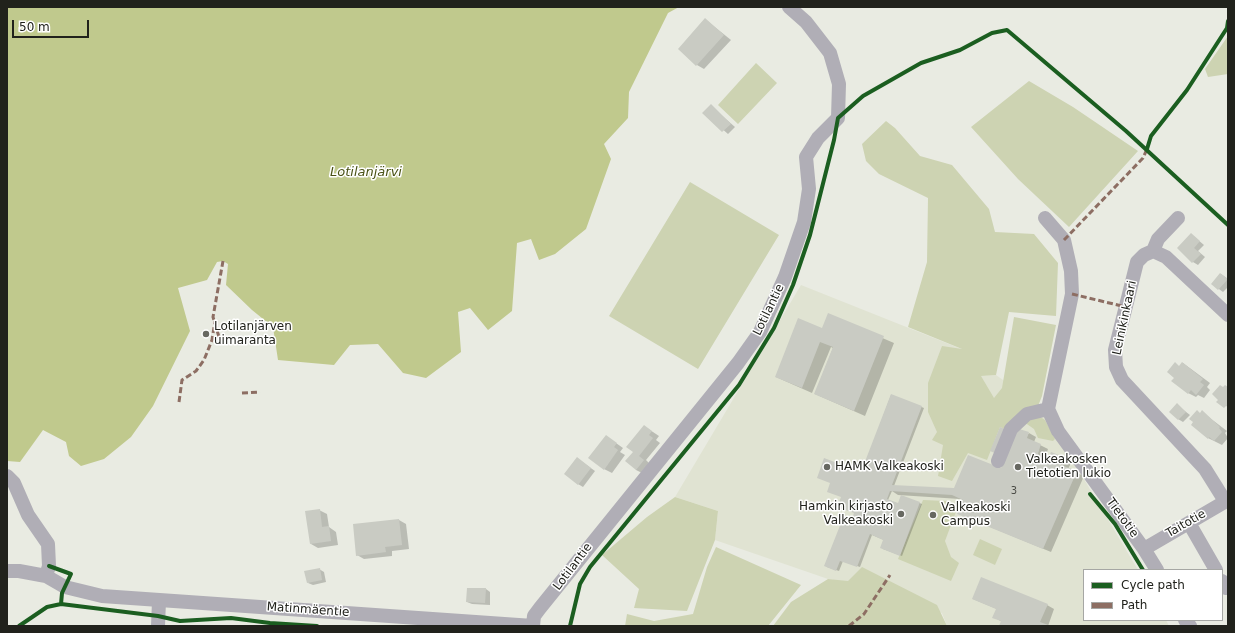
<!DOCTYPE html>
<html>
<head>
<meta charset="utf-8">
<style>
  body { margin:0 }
  #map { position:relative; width:1235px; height:633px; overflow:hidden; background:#e9ebe2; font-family:"DejaVu Sans",sans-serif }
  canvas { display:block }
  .frame { position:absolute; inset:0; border:8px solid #21221c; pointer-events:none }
  .legend { position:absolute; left:1083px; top:569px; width:140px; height:52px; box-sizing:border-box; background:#fff; border:1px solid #a6a7a4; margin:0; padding:5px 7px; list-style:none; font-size:12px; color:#21221c }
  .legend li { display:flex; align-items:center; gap:8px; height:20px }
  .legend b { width:20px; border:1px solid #a6a7a4 }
  .scale { position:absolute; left:12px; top:20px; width:77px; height:18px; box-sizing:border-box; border:2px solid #21221c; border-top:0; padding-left:5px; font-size:12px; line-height:14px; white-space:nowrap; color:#21221c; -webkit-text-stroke:3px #fff; paint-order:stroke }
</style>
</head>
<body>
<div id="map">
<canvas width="1235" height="633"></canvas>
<div class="frame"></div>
<ul class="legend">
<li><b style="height:5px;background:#1b5e20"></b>Cycle path</li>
<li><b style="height:5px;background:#8d6e63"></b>Path</li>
</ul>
<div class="scale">50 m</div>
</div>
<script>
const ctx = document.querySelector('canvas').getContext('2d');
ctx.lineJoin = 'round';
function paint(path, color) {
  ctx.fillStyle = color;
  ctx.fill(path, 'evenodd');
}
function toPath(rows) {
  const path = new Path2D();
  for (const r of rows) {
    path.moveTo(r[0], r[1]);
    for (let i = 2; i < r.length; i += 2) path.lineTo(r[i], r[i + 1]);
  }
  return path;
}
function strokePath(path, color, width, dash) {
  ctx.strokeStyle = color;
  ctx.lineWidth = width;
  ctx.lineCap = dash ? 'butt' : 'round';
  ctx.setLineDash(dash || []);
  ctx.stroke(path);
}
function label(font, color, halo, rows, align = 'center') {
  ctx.font = font + ' "DejaVu Sans",sans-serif';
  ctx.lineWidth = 3;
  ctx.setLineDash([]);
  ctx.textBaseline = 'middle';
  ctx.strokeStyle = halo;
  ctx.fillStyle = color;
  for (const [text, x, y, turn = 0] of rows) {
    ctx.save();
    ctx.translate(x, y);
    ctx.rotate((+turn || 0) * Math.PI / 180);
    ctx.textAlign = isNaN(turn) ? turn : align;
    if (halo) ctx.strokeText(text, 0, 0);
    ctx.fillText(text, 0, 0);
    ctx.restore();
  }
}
const built = toPath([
  [801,285,964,350,980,376,996,375,1041,407,1138,570,1084,570,1084,620,1166,620,1169,626,947,626,942,613,848,582,828,579,715,540,718,511,675,497]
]);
const green = toPath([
  [1228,36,1228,74,1208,77,1205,69],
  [756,63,777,83,738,124,718,105],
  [1029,81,1073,107,1138,151,1069,227,1018,179,971,127],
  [886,121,895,128,920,156,952,165,989,209,995,232,1034,234,1058,263,1056,316,1009,312,996,375,981,376,994,398,1002,388,1014,317,1056,325,1042,396,1038,406,1007,430,1000,427,987,460,968,453,952,481,938,476,943,445,932,440,937,432,928,412,928,383,942,346,962,349,908,327,927,262,928,198,879,174,866,161,862,144],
  [690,182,779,235,698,369,609,316],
  [1039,416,1045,420,1055,439,1053,441,1038,438,1034,429,1024,422],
  [675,497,718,511,715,540,687,611,634,608,639,589,602,555,647,517],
  [923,500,946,501,957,509,945,541,951,557,959,563,951,581,898,559],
  [980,539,1002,549,995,565,973,555],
  [716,547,801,585,768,626,625,626,627,614,654,621,693,614,707,567],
  [862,567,937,605,947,626,773,626,791,602,828,579,848,581]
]);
const water = toPath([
  [7,7,679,7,668,13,629,92,628,118,604,144,611,159,586,229,555,254,539,260,531,239,517,243,512,311,488,330,470,308,458,312,461,352,426,378,403,373,378,344,350,345,334,365,278,360,273,327,252,310,226,285,228,264,223,261,217,262,207,280,178,288,190,331,153,406,131,437,104,459,81,466,69,456,66,442,43,430,20,462,7,461]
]);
const shadow = toPath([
  [706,20,731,40,704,69,697,65],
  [711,106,735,127,728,134,704,113],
  [1191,234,1204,245,1198,251,1205,257,1198,265,1193,262],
  [1221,274,1228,279,1228,287,1223,292,1212,284],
  [829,315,894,343,865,416,815,394,833,348,831,347,812,393,776,377,823,329],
  [1183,363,1210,383,1207,387,1210,390,1204,398,1198,395,1196,397,1188,393,1175,377],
  [891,395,924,408,894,486,955,489,1002,470,1029,433,1036,437,1034,442,1048,449,1043,464,1046,465,1063,458,1071,463,1068,469,1084,476,1051,552,959,514,964,501,960,499,898,495,892,491,888,500,899,504,902,496,922,504,902,556,883,549,884,540,872,535,860,567,843,561,839,571,827,567,850,527,856,513,862,473],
  [1177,405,1190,415,1183,422,1178,419],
  [1202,412,1227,431,1225,433,1228,438,1222,445,1208,438,1201,413],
  [644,426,659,436,656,440,660,443,646,460,651,465,644,474,636,470,634,452],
  [606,436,623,448,620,452,625,455,612,473,604,469],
  [577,458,595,471,583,487,578,484],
  [319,510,327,514,329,527,336,532,338,545,318,548,311,544],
  [399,520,406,524,409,549,392,551,392,556,364,559,357,555],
  [319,569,324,572,326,582,313,585,308,583],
  [486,589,490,592,490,605,472,604,467,602],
  [973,599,1047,605,1054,609,1048,626,1000,626,1002,622,994,617,997,609]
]);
const building = toPath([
  [705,18,724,35,696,66,678,49],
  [711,104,731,124,722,132,702,113],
  [1191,233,1200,241,1194,248,1201,254,1192,263,1177,248],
  [1220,273,1228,279,1218,290,1211,284],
  [828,313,884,336,854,411,814,394,833,347,820,342,802,388,775,377,798,318,822,328],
  [1175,362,1179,366,1182,362,1203,379,1200,382,1204,385,1196,395,1191,390,1188,394,1171,381,1174,378,1167,372],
  [1220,385,1223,387,1225,385,1228,387,1228,407,1226,406,1224,408,1216,402,1218,400,1212,394],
  [891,394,922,406,892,485,954,488,968,455,1001,468,1016,428,1029,432,1027,438,1041,444,1036,460,1046,464,1051,452,1064,457,1061,465,1077,471,1043,549,957,514,963,500,952,495,890,491,887,499,898,503,901,495,920,502,900,556,880,548,883,540,870,534,857,567,840,561,836,571,824,566,841,523,849,526,854,513,837,507,841,497,827,492,830,483,817,478,824,458,861,472],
  [1177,403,1186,412,1178,420,1169,412],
  [1197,410,1200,413,1202,410,1220,427,1219,428,1222,432,1214,441,1209,437,1208,439,1191,425,1193,422,1189,419],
  [644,425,652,431,649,435,653,438,639,456,644,460,636,470,625,461,633,452,626,447],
  [1000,427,1007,430,997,454,990,451],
  [606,435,617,443,614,447,618,450,604,470,588,458],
  [577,457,591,468,578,485,564,474],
  [320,509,322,527,329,526,331,541,310,544,305,511],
  [399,519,402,545,385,547,386,552,356,556,353,524],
  [320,568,322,580,307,583,304,571],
  [981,577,1048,604,1040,622,1051,626,999,626,1001,621,992,618,996,609,972,599],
  [467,588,486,588,485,603,466,602]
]);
const minor = toPath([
  [1045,218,1064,240,1071,271,1072,294,1048,409],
  [1153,251,1158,239,1178,218],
  [998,461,1011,429,1027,414,1048,409,1058,431,1144,549,1157,570],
  [7,476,14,483,28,515,48,544,49,566,46,576],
  [1225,501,1205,469,1122,380,1116,367,1115,350,1137,262,1144,255,1153,251,1166,257,1228,315],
  [1189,523,1216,570],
  [1144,549,1228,500],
  [7,571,19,571,46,576,65,587,102,596,533,626],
  [1222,581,1226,588],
  [1185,620,1190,626],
  [158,626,159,601],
  [533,626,534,616,540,608,738,363,760,332,785,277,804,222,809,189,806,157,818,138,838,118,839,84,830,53,806,22,789,7]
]);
const quiet = toPath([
  [1064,240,1143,158,1147,149],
  [1072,294,1126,307],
  [219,337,213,317,223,261],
  [242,393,260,392],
  [179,402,182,380,196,371,204,360,212,340,215,321],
  [849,626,864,614,890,575]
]);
const cycleway = toPath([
  [1147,149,1151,136,1187,90,1227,28,1228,21],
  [1090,494,1115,524,1143,570],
  [49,566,71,574,62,593,61,604],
  [19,626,47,607,61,604,158,616,180,621,231,618,270,623,317,626],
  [570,626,580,584,590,567,739,385,774,328,793,285,810,235,834,140,838,118,863,96,921,63,960,50,992,33,1007,30,1126,131,1228,225]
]);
const markers = [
  [206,334,4,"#676861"],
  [827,467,4,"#676861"],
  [1018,467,4,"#676861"],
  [901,514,4,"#676861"],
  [933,515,4,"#676861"]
];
const numberNames = [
  ["3",1014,491]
];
const streetNames = [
  ["Lotilantie",769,310,-64],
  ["Leinikinkaari",1125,318,-78],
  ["Tietotie",1122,518,54],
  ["Taitotie",1186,524,-30],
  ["Lotilantie",573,567,-53],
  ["Matinmäentie",308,610,4]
];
const poiNames = [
  ["Lotilanjärven",214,327],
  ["uimaranta",214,341],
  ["Valkeakosken",1026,460],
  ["Tietotien lukio",1026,474],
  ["HAMK Valkeakoski",835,467],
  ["Hamkin kirjasto",893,507,"right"],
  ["Valkeakoski",893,521,"right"],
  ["Valkeakoski",941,508],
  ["Campus",941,522]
];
const waterNames = [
  ["Lotilanjärvi",366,173]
];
paint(built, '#e0e3d2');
paint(green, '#cdd3b2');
paint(water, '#c0c98d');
paint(shadow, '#0003');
paint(building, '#c9cbc3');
strokePath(minor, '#b0aeb6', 14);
strokePath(quiet, '#8d6e63', 3, [6, 3]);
strokePath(cycleway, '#1b5e20', 4);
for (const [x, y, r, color] of markers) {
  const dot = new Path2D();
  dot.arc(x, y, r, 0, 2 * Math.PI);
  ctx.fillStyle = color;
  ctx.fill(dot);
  strokePath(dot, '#fff', 1.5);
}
label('10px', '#4b4c46', null, numberNames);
label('12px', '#21221c', '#fff', streetNames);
label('12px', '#21221c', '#fff', poiNames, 'left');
label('italic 13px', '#4a5215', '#fff', waterNames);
</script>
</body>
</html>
